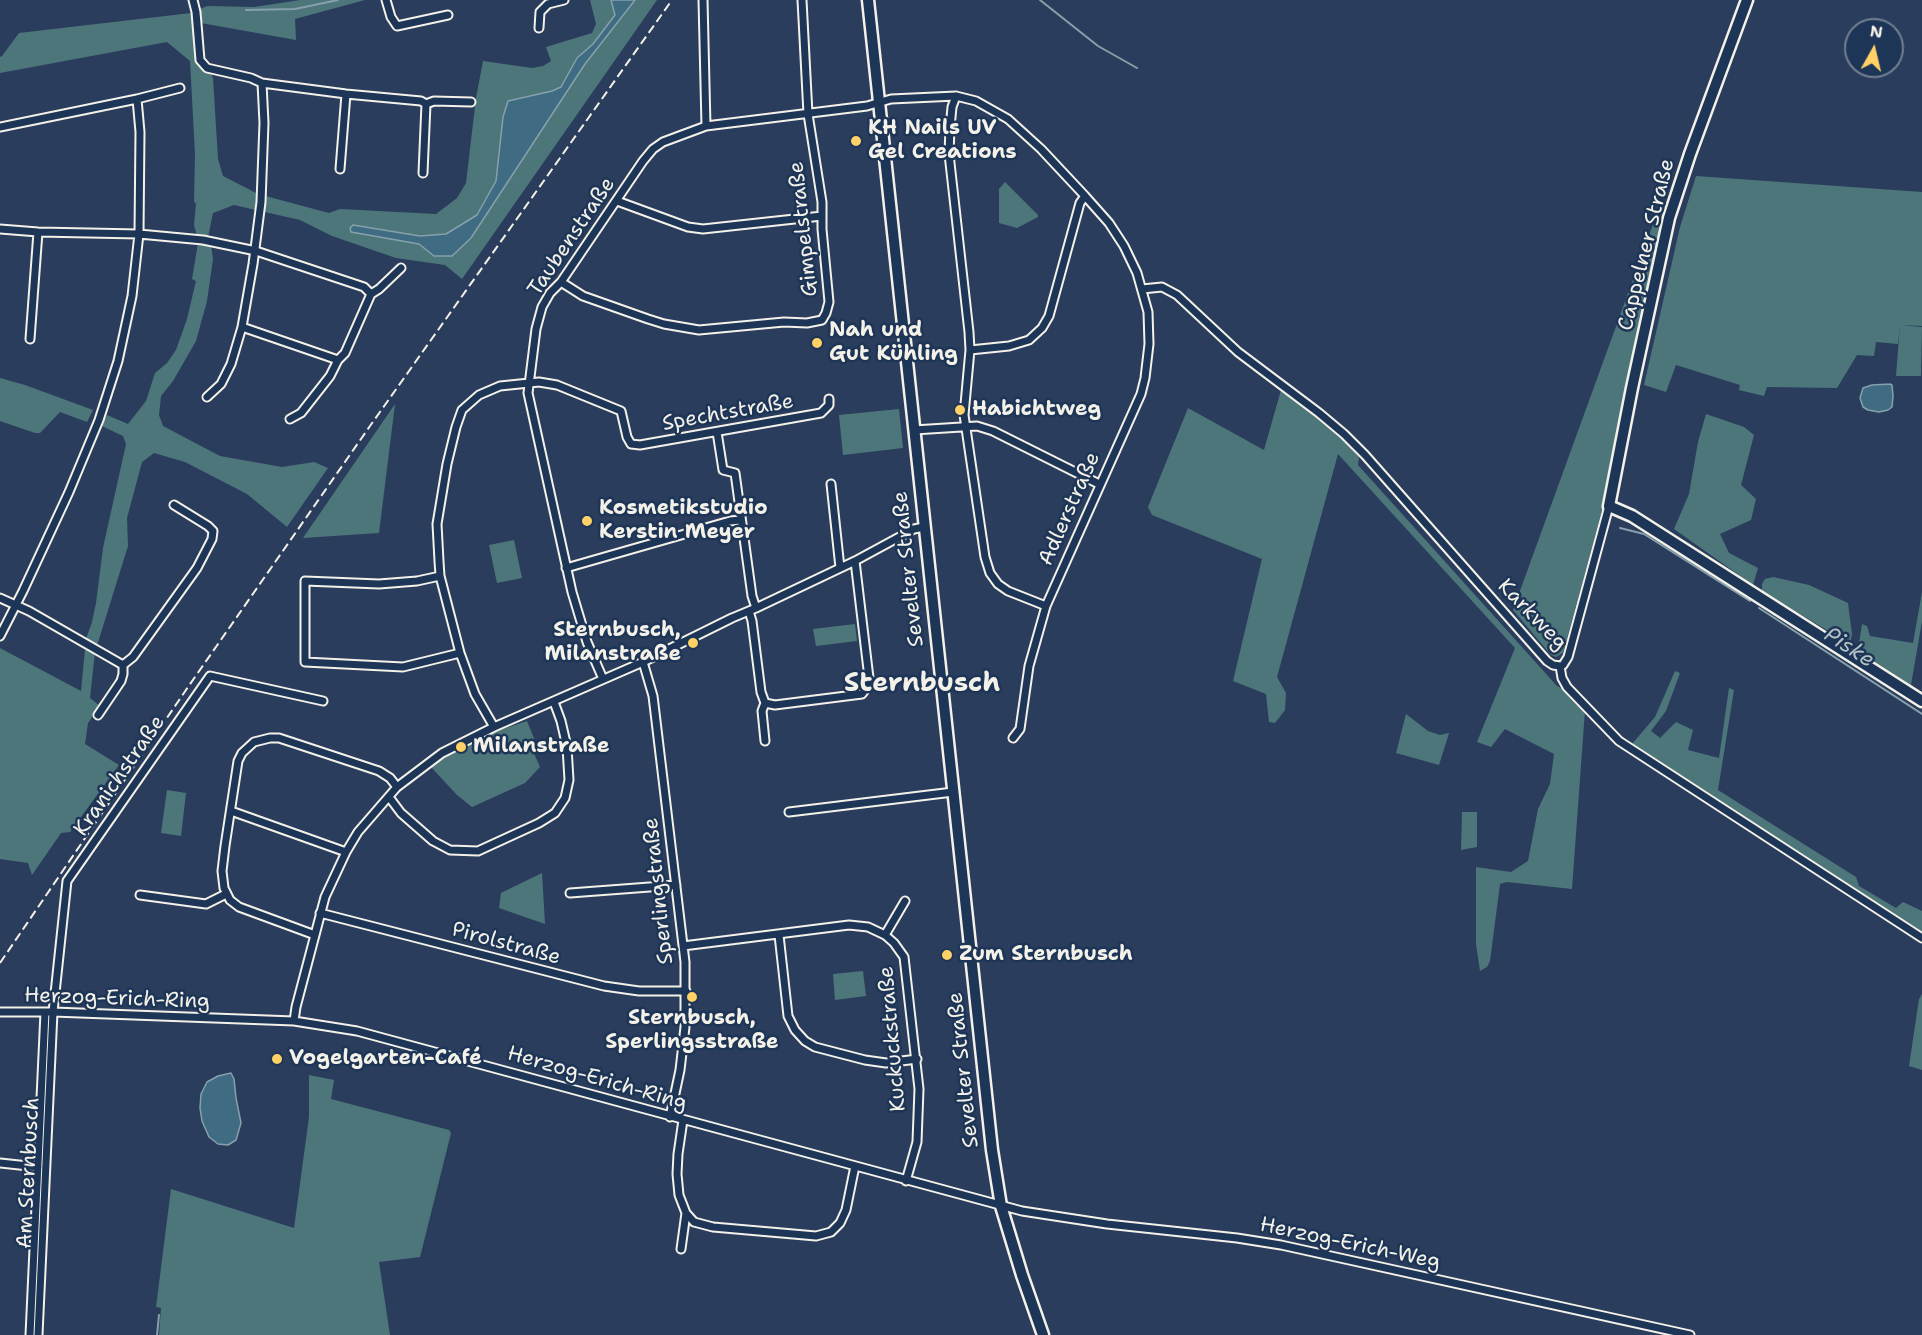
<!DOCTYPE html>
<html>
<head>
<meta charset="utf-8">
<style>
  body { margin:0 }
  #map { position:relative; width:1922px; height:1335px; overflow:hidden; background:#2b3d5d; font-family:"Shantell Sans",sans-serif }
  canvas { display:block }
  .north { position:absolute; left:1844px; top:18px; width:60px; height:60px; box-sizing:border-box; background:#1d3557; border:2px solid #738091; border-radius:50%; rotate:8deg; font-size:16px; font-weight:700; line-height:24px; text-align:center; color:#f4f1e8 }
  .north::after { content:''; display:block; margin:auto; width:21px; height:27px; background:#ffd166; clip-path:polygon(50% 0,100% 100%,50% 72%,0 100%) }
</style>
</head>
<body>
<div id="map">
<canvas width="1922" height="1335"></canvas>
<div class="north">N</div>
</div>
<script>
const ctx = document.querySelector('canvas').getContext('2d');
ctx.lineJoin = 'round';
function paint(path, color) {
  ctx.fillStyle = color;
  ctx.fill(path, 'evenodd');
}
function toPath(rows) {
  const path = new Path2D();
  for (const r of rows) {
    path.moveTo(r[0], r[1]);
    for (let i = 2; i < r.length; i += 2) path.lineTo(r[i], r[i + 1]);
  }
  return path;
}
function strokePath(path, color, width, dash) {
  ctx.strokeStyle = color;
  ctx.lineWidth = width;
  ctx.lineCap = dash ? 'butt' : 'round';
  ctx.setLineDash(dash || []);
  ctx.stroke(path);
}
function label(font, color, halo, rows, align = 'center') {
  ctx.font = font + ' "Shantell Sans",sans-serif';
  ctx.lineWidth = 5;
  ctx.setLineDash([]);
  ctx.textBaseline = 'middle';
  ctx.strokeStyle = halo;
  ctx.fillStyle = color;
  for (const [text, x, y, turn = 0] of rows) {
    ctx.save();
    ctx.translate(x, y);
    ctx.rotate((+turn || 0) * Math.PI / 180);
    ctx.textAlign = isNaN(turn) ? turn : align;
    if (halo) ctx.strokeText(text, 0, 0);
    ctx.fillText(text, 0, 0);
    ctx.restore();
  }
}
const green = toPath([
  [300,0,365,0,295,19,296,40,201,23,204,59,213,78,218,159,223,176,258,194,329,213,340,209,436,214,457,198,466,183,476,98,483,61,532,68,543,66,551,61,546,47,592,33,596,24,590,0,657,0,462,279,445,265,396,258,332,236,300,220,234,205,213,213,208,237,197,236,194,225,196,203,194,202,195,154,190,61,167,42,0,73,0,57,2,56,19,33,191,13,207,6,254,7],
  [1696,176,1922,192,1922,326,1899,325,1922,327,1921,376,1896,376,1900,325,1898,344,1876,342,1874,356,1857,355,1837,388,1767,387,1764,396,1739,390,1740,385,1676,365,1666,392,1644,385,1680,227],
  [1005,182,1038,215,1038,217,1017,228,999,223,999,189],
  [1664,216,1628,382,1602,511,1563,653,1556,657,1551,655,1513,610,1655,219],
  [198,243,211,245,213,259,207,301,196,341,173,381,161,396,159,415,163,426,220,456,282,467,314,462,328,468,287,527,247,494,185,462,154,453,142,462,127,518,128,546,95,652,90,698,100,706,88,723,85,744,119,765,70,832,61,833,32,875,28,863,0,859,0,648,81,691,86,639,92,622,96,603,103,548,126,444,123,436,102,426,107,415,128,424,146,401,155,373,167,363,176,350,187,319,196,281,192,279],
  [0,378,25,385,93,410,87,422,60,412,40,433,35,433,0,421],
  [1281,390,1316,416,1345,442,1359,457,1358,465,1557,686,1565,690,1585,710,1572,889,1507,882,1500,884,1490,961,1487,967,1480,971,1476,944,1476,867,1511,872,1528,861,1538,809,1550,784,1554,754,1505,729,1491,747,1477,742,1515,648,1338,454,1277,677,1286,693,1285,710,1275,723,1269,722,1266,694,1233,681,1262,559,1152,515,1148,507,1188,408,1264,450],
  [395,404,379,533,303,538],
  [899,409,903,448,843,455,839,415],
  [1706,414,1744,427,1754,435,1741,485,1756,499,1751,520,1720,534,1729,553,1758,568,1753,585,1674,529,1689,494,1698,442],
  [514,540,522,578,497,583,489,545],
  [1773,577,1809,585,1848,603,1852,634,1850,644,1762,591,1762,584,1765,579],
  [1922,592,1922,621,1911,685,1858,651,1862,624,1867,626,1870,636,1913,643],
  [855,624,857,641,816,646,813,629],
  [1675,671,1680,673,1666,711,1651,731,1660,738,1676,722,1693,730,1688,750,1719,758,1729,688,1734,690,1718,790,1856,877,1859,886,1896,908,1903,902,1922,911,1922,932,1632,744,1655,717],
  [1406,714,1428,731,1440,735,1449,733,1439,765,1396,753],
  [527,721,538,748,533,751,540,767,525,783,472,807,457,795,431,767,446,756,494,732],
  [167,790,186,793,181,836,161,833],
  [1462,812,1477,812,1477,847,1461,850],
  [542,873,545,924,499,908,501,893],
  [863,971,866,996,835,1000,833,974],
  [1922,994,1922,1070,1909,1066,1919,999],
  [309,1075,334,1080,331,1099,449,1130,451,1133,420,1257,379,1262,390,1335,159,1335,161,1308,156,1307,171,1189,294,1228,309,1117]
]);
const water = toPath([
  [611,0,635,0,585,64,471,238,452,256,434,256,419,244,351,232,350,228,353,225,420,236,446,234,477,215,496,181,503,117,508,101,552,91,561,87,577,58,593,44,615,15,611,0],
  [1890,384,1892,385,1893,396,1892,407,1888,410,1879,412,1868,410,1863,407,1860,398,1863,388,1872,385,1890,384],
  [231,1073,234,1079,236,1098,241,1123,236,1140,228,1145,218,1144,209,1137,202,1121,200,1108,201,1094,207,1082,218,1076,231,1073]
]);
const stream = toPath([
  [1040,0,1098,46,1137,68],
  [246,10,295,9,338,0],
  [1620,528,1644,534,1750,601],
  [1759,608,1922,714],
  [157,1335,159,1315]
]);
const street = toPath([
  [193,0,196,12,200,60,207,68,251,78,262,83,346,94,421,101,426,104,423,173],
  [386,0,391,17,397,26,448,15],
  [703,0,706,126],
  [539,28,540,12,548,4,564,0],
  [956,96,952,107,950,128,949,154,969,332,970,350,964,415,985,557,990,573,998,584,1008,591,1046,606],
  [137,99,180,88],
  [426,104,434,101,471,102],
  [0,127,137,99,140,132,139,234,132,296,118,361,99,420,69,492,23,591,0,636],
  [340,169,346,94],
  [617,201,688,227,703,229,822,216],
  [0,229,38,232,139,234,203,240,256,251,364,287,371,294,345,353,338,360,330,376,301,413,290,419],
  [561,282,583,296,648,319,664,324,699,330,784,322,807,323,822,320,826,313,829,302,822,229,822,202,808,114,802,0],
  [1142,289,1162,287,1177,295,1238,352,1319,413,1344,434,1365,455,1547,661,1553,665,1560,666],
  [371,294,379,289,401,268],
  [242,327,338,360],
  [30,339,38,232],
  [970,350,1009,346,1029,340,1042,328,1049,316,1080,203,1085,196],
  [207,397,221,384,231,364,242,327,253,264,261,202,264,123,262,83],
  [914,430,977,426,993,431,1099,484],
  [717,432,723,470,735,473,752,596,756,608],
  [831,484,840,568],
  [566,568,730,521,740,520],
  [440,576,417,581,379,584,305,581,305,662,403,667,460,653],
  [0,598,29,611,123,665],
  [749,611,752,621,761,692,765,703,775,705,862,694,867,687,869,678,855,561],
  [643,662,653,696,685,962,685,1027,680,1070,670,1117],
  [123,665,133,657,197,568,212,539,213,531,208,526,174,505],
  [1560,666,1562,678,1567,687,1619,741,1922,938],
  [1560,666,1563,665,1568,657,1609,506],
  [603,679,587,642,572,592,528,393,536,329,542,307,550,293,561,282,643,161,653,149,663,142,706,126,867,106,891,99,956,96,976,101,1008,119,1041,149,1085,196,1109,223,1124,246,1137,273,1148,312,1149,344,1145,378,1141,394,1046,606,1029,666,1020,729,1013,738],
  [98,715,121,681,123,674,123,665],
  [494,727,475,694,460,653,440,576,439,561,437,524,447,464,456,427,462,410,479,395,500,386,539,382,557,385,621,411,627,437,631,444,640,445,821,413,829,405,829,399],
  [765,741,762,711,765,703],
  [389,797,401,813,433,841,450,850,478,851,539,823,555,813,565,798,569,780,567,747,561,721,554,702],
  [231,811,346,852],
  [789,812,953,792],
  [570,893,676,885],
  [140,895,206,904,226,894],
  [320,913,604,986,639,991,686,991],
  [315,935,239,907,230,900,224,888,222,871,225,846,238,761,242,753,254,742,270,738,279,738,379,771,390,778,397,787],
  [779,935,788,1016,795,1030,805,1041,815,1047,865,1060,886,1063,917,1059],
  [885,935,905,901],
  [683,946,849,925,868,927,885,935,894,943,904,957,919,1089,917,1142,906,1181],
  [0,1012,53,1012,294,1021,357,1031,1022,1211,1107,1224,1237,1238,1281,1245,1690,1335],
  [294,1021,296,1007,325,897,346,852,358,832,397,787,442,753,494,727,643,662,732,618,756,608,855,561,914,529,924,527],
  [683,1120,678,1154,677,1174,679,1195,686,1213,694,1222,713,1227,816,1236,831,1232,840,1223,846,1210,855,1166],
  [0,1163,38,1167],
  [681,1249,686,1213],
  [30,1335,45,1012],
  [38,1335,53,1012,67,881,210,676,323,701]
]);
const secondary = toPath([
  [868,0,992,1150,1001,1206,1022,1275,1043,1335],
  [1747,0,1690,154,1669,218,1632,388,1609,506,1632,516,1922,701]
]);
const rail = toPath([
  [0,963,188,687,370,426,672,0]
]);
const markers = [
  [856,141,6,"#ffd166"],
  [817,343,6,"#ffd166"],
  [960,410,6,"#ffd166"],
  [587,521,6,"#ffd166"],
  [693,643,6,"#ffd166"],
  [461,747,6,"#ffd166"],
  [947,955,6,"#ffd166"],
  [692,997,6,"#ffd166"],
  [277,1059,6,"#ffd166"]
];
const poiNames = [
  ["KH Nails UV",868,129],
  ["Gel Creations",868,153],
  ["Nah und",829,331],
  ["Gut Kühling",829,355],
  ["Habichtweg",972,410],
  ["Kosmetikstudio",599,509],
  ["Kerstin Meyer",599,533],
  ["Sternbusch,",681,631,"right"],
  ["Milanstraße",681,655,"right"],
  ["Milanstraße",473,747],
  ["Zum Sternbusch",959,955],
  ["Sternbusch,",692,1019,"center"],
  ["Sperlingsstraße",692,1043,"center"],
  ["Vogelgarten-Café",289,1059]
];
const streetNames = [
  ["Gimpelstraße",804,229,-96],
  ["Taubenstraße",572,237,-56],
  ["Cappelner Straße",1647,245,-76],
  ["Spechtstraße",728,413,-10],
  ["Adlerstraße",1070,509,-66],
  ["Sevelter Straße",909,569,-96],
  ["Karkweg",1532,615,46],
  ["Kranichstraße",120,776,-55],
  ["Sperlingstraße",659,891,-96],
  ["Pirolstraße",506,944,15],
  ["Herzog-Erich-Ring",117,999,2],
  ["Kuckuckstraße",893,1039,-95],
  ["Sevelter Straße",964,1070,-96],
  ["Herzog-Erich-Ring",597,1079,16],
  ["Am Sternbusch",29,1173,-87],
  ["Herzog-Erich-Weg",1350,1244,12]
];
const waterNames = [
  ["Piske",1849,648,33]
];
const districtNames = [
  ["Sternbusch",922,684]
];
paint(green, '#4d767b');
paint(water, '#3f6b83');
strokePath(water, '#87a1ab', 1.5);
strokePath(stream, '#87a1ab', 2);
strokePath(street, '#f4f1e8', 11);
strokePath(secondary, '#f4f1e8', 15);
strokePath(street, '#1d3557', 7);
strokePath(secondary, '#1d3557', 10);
strokePath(rail, '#f4f1e8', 2, [9, 4.5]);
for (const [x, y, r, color] of markers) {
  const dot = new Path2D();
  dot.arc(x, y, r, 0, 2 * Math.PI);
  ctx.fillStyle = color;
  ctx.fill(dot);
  strokePath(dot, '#1d3557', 2);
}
label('bold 21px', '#f4f1e8', '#1d3557', poiNames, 'left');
label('21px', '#f4f1e8', '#1d3557', streetNames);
label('italic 22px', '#b5c2c5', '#1d3557', waterNames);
label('bold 27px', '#f4f1e8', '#1d3557', districtNames);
</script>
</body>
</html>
